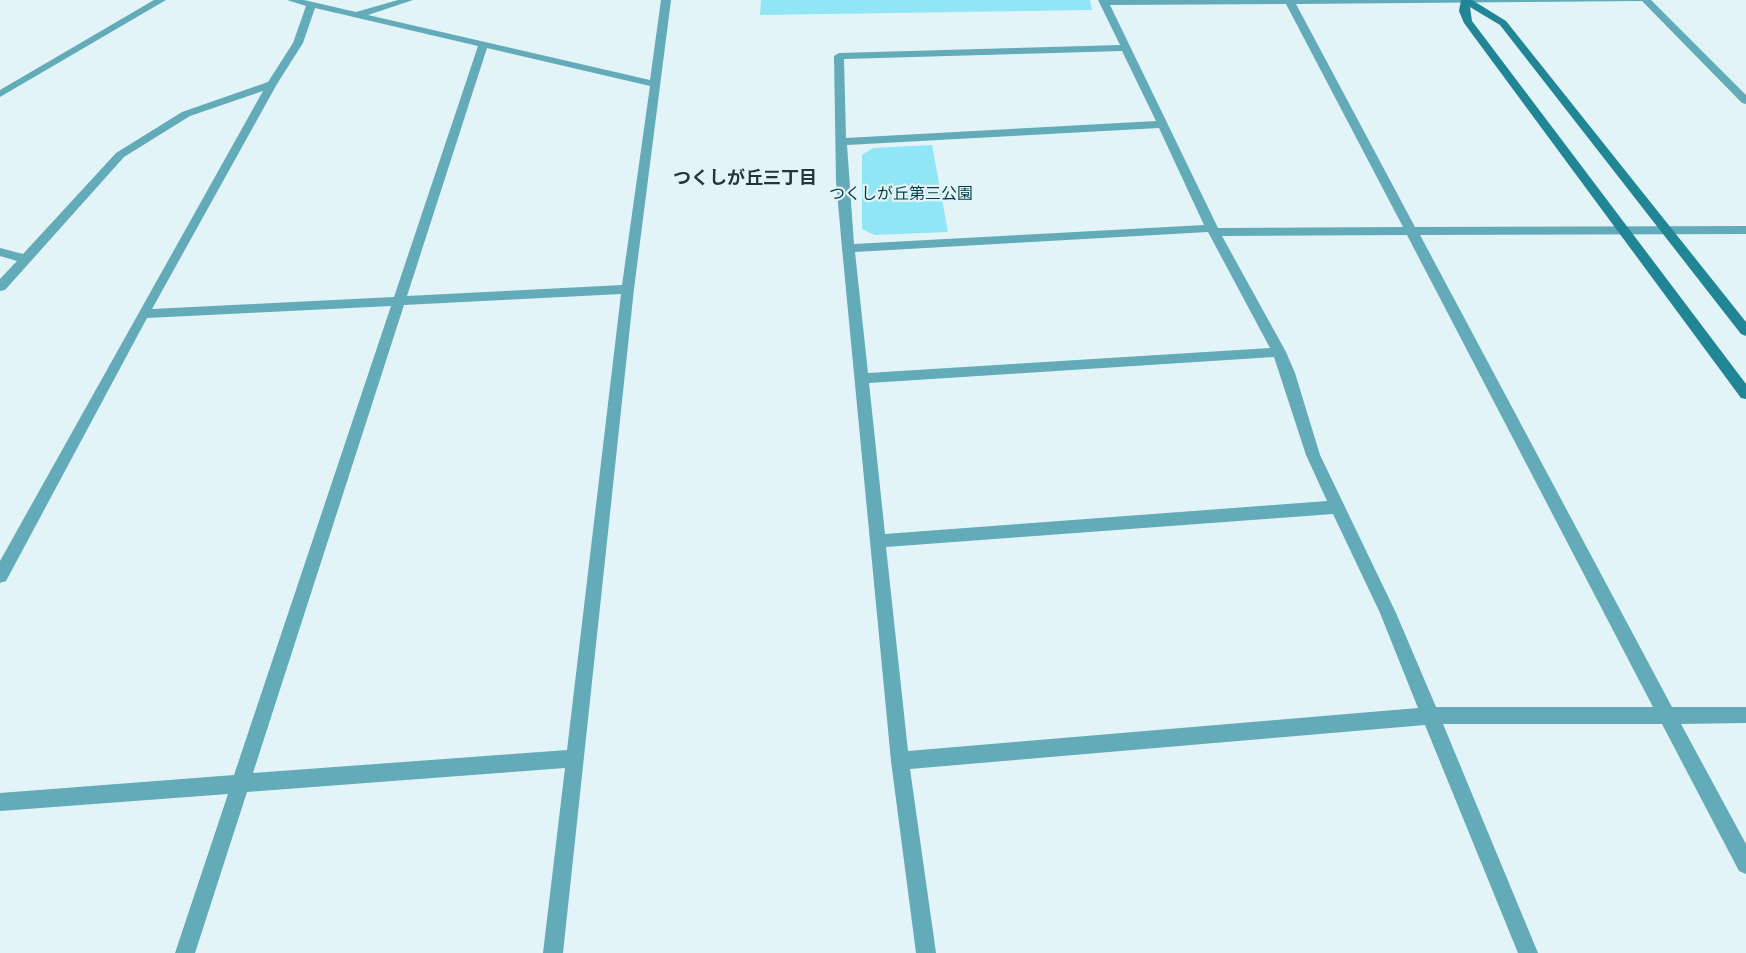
<!DOCTYPE html>
<html>
<head>
<meta charset="utf-8">
<style>
  body { margin:0 }
  canvas { display:block; background:#e2f4f7 }
</style>
</head>
<body>
<canvas width="1746" height="953"></canvas>
<script>
const ctx = document.querySelector('canvas').getContext('2d');
ctx.lineJoin = 'round';
function paint(path, color) {
  ctx.fillStyle = color;
  ctx.fill(path, 'evenodd');
}
function toPath(rows) {
  const path = new Path2D();
  for (const r of rows) {
    path.moveTo(r[0], r[1]);
    for (let i = 2; i < r.length; i += 2) path.lineTo(r[i], r[i + 1]);
  }
  return path;
}
function label(font, color, halo, rows, align = 'center') {
  ctx.font = font + ' "Noto Sans","Noto Sans JP",sans-serif';
  ctx.lineWidth = 4.5;
  ctx.setLineDash([]);
  ctx.textBaseline = 'middle';
  ctx.strokeStyle = halo;
  ctx.fillStyle = color;
  for (const [text, x, y, turn = 0] of rows) {
    ctx.save();
    ctx.translate(x, y);
    ctx.rotate((+turn || 0) * Math.PI / 180);
    ctx.textAlign = isNaN(turn) ? turn : align;
    if (halo) ctx.strokeText(text, 0, 0);
    ctx.fillText(text, 0, 0);
    ctx.restore();
  }
}
const green = toPath([
  [761,0,1090,0,1092,10,760,15],
  [932,145,948,232,875,235,862,229,862,155,873,148]
]);
const street = toPath([
  [154,0,166,0,0,97,0,90,154,0],
  [287,0,304,0,356,12,398,0,413,0,368,15,650,80,661,0,671,0,634,289,563,953,543,953,565,768,247,792,195,953,175,953,228,794,0,811,0,793,234,775,391,306,147,318,6,581,0,583,0,561,263,91,190,116,124,157,5,290,0,291,0,279,17,261,0,256,0,248,23,254,116,153,182,112,268,82,293,43,306,6,287,0],
  [315,8,478,46,394,297,152,309,277,84,303,43,315,8],
  [487,48,650,86,622,285,407,296,487,48],
  [621,294,567,750,253,773,404,305,621,294],
  [1098,0,1651,0,1746,95,1746,104,1742,103,1642,1,1296,4,1415,227,1746,226,1746,234,1420,235,1672,707,1746,707,1746,723,1681,724,1746,844,1746,874,1739,871,1662,724,1443,724,1538,953,1518,953,1425,725,910,769,936,953,916,953,891,761,842,248,836,181,834,56,839,53,1120,45,1098,0],
  [1286,4,1403,227,1218,228,1110,5,1286,4],
  [1122,51,1156,121,846,138,844,59,1122,51],
  [1159,128,1204,225,854,244,847,145,1159,128],
  [1208,232,1270,348,868,373,855,252,1208,232],
  [1407,235,1653,707,1436,707,1396,613,1320,455,1295,373,1286,352,1222,236,1407,235],
  [1274,357,1306,455,1327,501,885,534,869,383,1274,357],
  [1333,514,1380,613,1418,708,908,751,886,547,1333,514]
]);
const secondary = toPath([
  [1461,0,1472,0,1506,21,1746,322,1746,336,1741,334,1500,25,1470,7,1472,21,1746,384,1746,399,1741,398,1464,23,1459,11,1461,0]
]);
const farParknames = [
  ["つくしが丘第三公園",901,194]
];
const farNeighbourhoodnames = [
  ["つくしが丘三丁目",745,179]
];
paint(green, '#91e6f5');
paint(street, '#63abb8');
paint(secondary, '#208594');
label('16px', '#023a42', '#e2f4f7', farParknames);
label('bold 18px', '#263537', '#e2f4f7', farNeighbourhoodnames);
</script>
</body>
</html>
